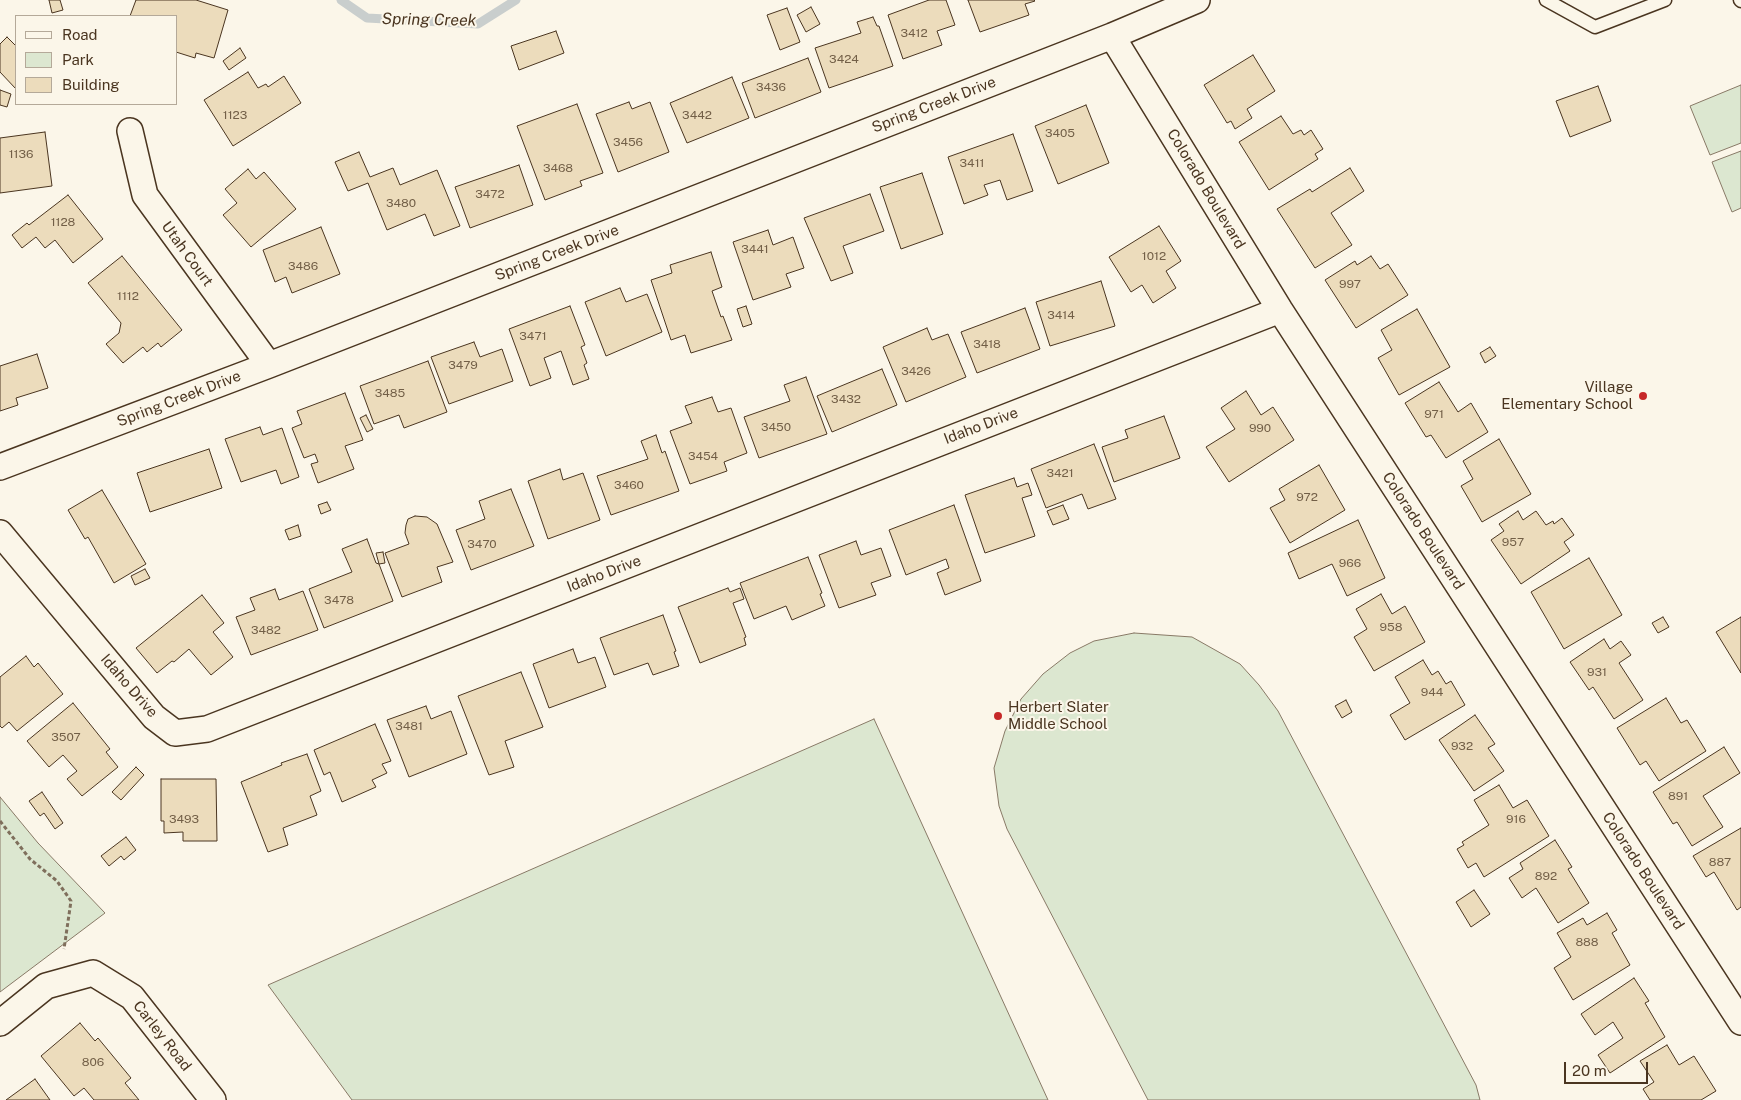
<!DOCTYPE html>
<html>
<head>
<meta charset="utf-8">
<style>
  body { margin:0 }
  #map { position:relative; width:1741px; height:1100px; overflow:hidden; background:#fbf6e9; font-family:"Public Sans",sans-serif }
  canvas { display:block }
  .legend { position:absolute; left:15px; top:15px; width:162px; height:90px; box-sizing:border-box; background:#fbf6e9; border:1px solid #b4a999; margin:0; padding:6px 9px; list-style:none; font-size:15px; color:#4a3520 }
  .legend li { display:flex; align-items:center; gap:10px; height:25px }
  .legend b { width:25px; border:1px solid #b4a999 }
  .scale { position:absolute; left:1564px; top:1062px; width:84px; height:22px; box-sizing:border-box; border:2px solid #4a3520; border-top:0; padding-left:6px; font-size:15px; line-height:18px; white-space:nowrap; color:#4a3520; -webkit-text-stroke:4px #fbf6e9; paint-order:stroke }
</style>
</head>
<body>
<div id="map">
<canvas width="1741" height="1100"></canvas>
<ul class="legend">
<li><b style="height:6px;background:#fbf6e9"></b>Road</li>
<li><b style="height:14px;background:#dce7d0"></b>Park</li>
<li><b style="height:14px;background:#ecdcbc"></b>Building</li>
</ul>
<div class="scale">20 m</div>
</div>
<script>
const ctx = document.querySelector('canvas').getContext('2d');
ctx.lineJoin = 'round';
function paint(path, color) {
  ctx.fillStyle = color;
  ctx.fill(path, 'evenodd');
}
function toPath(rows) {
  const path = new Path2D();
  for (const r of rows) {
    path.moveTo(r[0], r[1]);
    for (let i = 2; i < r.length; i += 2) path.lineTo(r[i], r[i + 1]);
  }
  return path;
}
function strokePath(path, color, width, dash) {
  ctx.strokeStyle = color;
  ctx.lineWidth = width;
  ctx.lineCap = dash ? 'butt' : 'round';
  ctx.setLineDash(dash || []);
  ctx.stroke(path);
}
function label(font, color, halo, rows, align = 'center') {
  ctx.font = font + ' "Public Sans",sans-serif';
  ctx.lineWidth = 4;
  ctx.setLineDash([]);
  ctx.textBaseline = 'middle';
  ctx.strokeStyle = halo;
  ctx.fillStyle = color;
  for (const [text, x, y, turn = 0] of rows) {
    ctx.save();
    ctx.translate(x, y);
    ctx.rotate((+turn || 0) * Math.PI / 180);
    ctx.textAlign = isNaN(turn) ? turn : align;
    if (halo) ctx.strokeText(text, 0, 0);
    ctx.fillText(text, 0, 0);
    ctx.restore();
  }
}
const green = toPath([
  [1741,85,1741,143,1710,155,1690,106,1741,85],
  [1741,151,1741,208,1732,212,1712,162,1741,151],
  [1134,633,1192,637,1240,664,1259,685,1278,711,1476,1085,1480,1100,1148,1100,1007,829,999,806,994,768,1005,731,1021,699,1043,674,1070,653,1094,641,1134,633],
  [874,719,1048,1100,352,1100,268,985,874,719],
  [0,797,38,843,105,913,0,992,0,797]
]);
const stream = toPath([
  [341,0,367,18,478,24,516,0]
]);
const building = toPath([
  [49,0,60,0,63,10,52,13,49,0],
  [136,0,196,0,228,10,214,58,196,53,195,58,176,52,176,16,130,16,136,0],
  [929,0,946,0,955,25,937,31,942,45,903,59,888,15,929,0],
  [968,0,1034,0,1035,1,1025,4,1029,15,980,32,968,0],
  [811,7,820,24,806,32,797,15,811,7],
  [787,8,800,42,780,50,767,15,787,8],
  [873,17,877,26,879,26,893,66,829,88,815,48,861,33,857,22,873,17],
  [556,31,564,53,519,70,511,46,556,31],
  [7,37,15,45,16,43,16,89,0,72,0,44,7,37],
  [240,48,246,58,229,70,223,61,240,48],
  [1253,55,1275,91,1247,109,1252,118,1235,129,1231,121,1227,123,1204,85,1253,55],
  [808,58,821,92,755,118,742,83,808,58],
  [248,72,258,88,266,84,268,87,284,76,301,103,233,146,204,100,248,72],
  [732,77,749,118,687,143,670,103,732,77],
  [1598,86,1611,121,1570,137,1556,101,1598,86],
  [0,90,11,94,7,107,0,105,0,90],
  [629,102,632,109,650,102,669,152,618,172,596,114,629,102],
  [577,104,603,173,580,181,582,186,545,200,517,126,577,104],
  [1086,105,1109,163,1058,184,1035,126,1086,105],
  [1281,116,1293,134,1301,130,1304,135,1311,130,1323,149,1315,154,1318,159,1269,190,1239,142,1281,116],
  [45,132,52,186,0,193,0,138,45,132],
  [1013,134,1033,191,1007,200,1000,180,984,185,988,195,964,204,948,157,1013,134],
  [359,152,370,177,393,168,400,185,437,170,460,226,434,236,425,214,387,230,368,183,348,191,335,162,359,152],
  [519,165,533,205,470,228,455,187,519,165],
  [1350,168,1364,191,1331,213,1352,245,1315,268,1277,209,1310,189,1312,192,1350,168],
  [248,169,256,179,264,172,296,209,251,247,223,215,237,203,225,189,248,169],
  [922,173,943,234,901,249,880,187,922,173],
  [870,194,884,231,843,246,853,273,831,281,804,218,870,194],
  [68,195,103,239,73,263,55,240,45,248,36,237,22,248,12,235,27,223,29,225,68,195],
  [1159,226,1181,261,1166,271,1176,288,1153,303,1142,285,1131,292,1109,257,1159,226],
  [321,227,340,274,292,293,286,277,275,282,263,250,321,227],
  [768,230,773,245,793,237,804,268,786,274,791,287,753,300,733,242,768,230],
  [711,252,722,287,712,291,721,317,723,316,732,340,691,353,685,335,671,340,651,280,672,273,670,265,711,252],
  [122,256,182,330,161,347,158,343,147,352,143,347,123,363,106,344,119,333,121,323,88,283,122,256],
  [1371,256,1380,269,1388,264,1408,295,1356,328,1325,280,1355,261,1357,265,1371,256],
  [1101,281,1115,326,1050,346,1036,302,1101,281],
  [620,288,626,302,647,294,662,332,606,356,585,302,620,288],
  [570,306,585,345,581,347,587,363,584,365,589,379,573,385,561,351,544,358,551,378,530,386,509,329,570,306],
  [746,306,752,324,743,327,737,309,746,306],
  [1025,308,1040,349,977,373,961,332,1025,308],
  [1417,309,1450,367,1399,395,1378,358,1392,350,1381,330,1417,309],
  [927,328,932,340,948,334,966,377,906,402,883,347,927,328],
  [474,342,480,357,502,349,513,381,449,404,431,357,474,342],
  [1490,347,1496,356,1485,363,1480,353,1490,347],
  [37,354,48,388,16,398,18,405,0,411,0,366,37,354],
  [428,361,447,412,404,428,399,415,374,424,360,386,428,361],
  [882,369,897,405,832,432,817,396,882,369],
  [806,377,827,434,759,458,744,417,790,401,784,385,806,377],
  [1439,382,1458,412,1471,403,1488,432,1446,458,1431,435,1426,437,1405,403,1439,382],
  [1246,391,1261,415,1273,407,1294,440,1229,482,1206,447,1235,429,1221,408,1246,391],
  [345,393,363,440,345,446,354,469,318,483,311,464,318,462,315,454,304,458,292,428,302,424,297,411,345,393],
  [712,397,718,412,731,408,747,453,724,462,727,471,690,484,670,431,692,423,685,406,712,397],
  [366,415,373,429,367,432,360,418,366,415],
  [1164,416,1180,458,1114,482,1102,447,1128,438,1125,430,1164,416],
  [260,427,263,435,282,428,299,477,281,484,276,470,241,482,225,439,260,427],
  [656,435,662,453,665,451,679,491,611,515,597,476,648,459,641,441,656,435],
  [1499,439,1531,494,1482,522,1461,486,1473,479,1463,461,1499,439],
  [1094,444,1116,499,1088,509,1082,494,1046,508,1031,469,1094,444],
  [209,449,222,488,150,512,137,473,209,449],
  [1319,465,1345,510,1290,543,1270,508,1285,500,1279,489,1319,465],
  [560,469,563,480,583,473,600,520,548,539,528,481,560,469],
  [1014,478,1017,487,1028,483,1032,495,1022,498,1035,536,985,553,965,495,1014,478],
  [511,489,534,546,471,570,456,530,485,519,479,501,511,489],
  [102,490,146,564,114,583,88,537,85,539,68,510,102,490],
  [327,502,331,510,321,514,318,505,327,502],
  [954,505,981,581,945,595,937,573,949,568,946,559,906,575,889,530,954,505],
  [1063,505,1069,519,1053,525,1047,511,1063,505],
  [1518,511,1523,520,1536,511,1546,525,1553,521,1554,524,1562,518,1574,535,1564,542,1570,551,1521,584,1491,540,1504,531,1499,524,1518,511],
  [415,516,427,517,437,524,453,562,437,567,442,582,402,597,385,553,409,544,405,533,406,525,408,519,415,516],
  [1358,520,1385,578,1347,596,1332,564,1299,579,1288,553,1358,520],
  [298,525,301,536,289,540,285,530,298,525],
  [367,539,376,563,379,564,393,601,324,628,309,589,352,572,342,549,367,539],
  [856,541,861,555,881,548,891,576,871,583,876,595,839,608,819,555,856,541],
  [383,552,385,563,379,564,376,553,383,552],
  [808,557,822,593,820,594,825,606,792,620,786,606,754,619,740,583,808,557],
  [1589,558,1622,615,1564,649,1531,592,1589,558],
  [145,569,150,578,135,585,131,576,145,569],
  [728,588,730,592,740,588,744,599,733,603,746,637,744,638,746,645,700,663,678,607,728,588],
  [275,589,279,600,303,591,318,630,251,655,236,617,255,610,250,598,275,589],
  [1381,594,1392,614,1405,606,1425,642,1374,671,1354,637,1367,629,1356,609,1381,594],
  [202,595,224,623,213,632,233,657,211,675,189,649,174,662,172,661,157,673,136,648,202,595],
  [663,615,676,651,674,652,679,666,653,675,648,663,614,675,600,638,663,615],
  [1663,617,1669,627,1658,633,1652,623,1663,617],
  [1741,617,1741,673,1716,632,1741,617],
  [1604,639,1610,649,1621,641,1631,655,1619,663,1643,700,1614,719,1593,687,1589,690,1570,662,1604,639],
  [573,649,578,663,595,657,606,687,549,708,533,664,573,649],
  [26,656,34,667,38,663,63,694,17,731,9,722,2,728,0,726,0,677,26,656],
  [1423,660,1432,675,1438,671,1446,684,1451,681,1465,705,1405,740,1390,715,1410,703,1395,677,1423,660],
  [521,672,543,727,505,741,514,767,489,775,458,696,521,672],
  [1666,698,1681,723,1687,720,1706,751,1659,781,1646,761,1640,765,1617,728,1666,698],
  [1346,700,1352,712,1342,718,1335,706,1346,700],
  [73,703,110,749,106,752,118,767,82,796,67,779,77,771,63,755,49,767,27,741,73,703],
  [426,706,431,719,451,711,467,754,409,777,387,720,426,706],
  [1475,715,1495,744,1488,748,1504,771,1474,791,1439,740,1475,715],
  [375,724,391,761,382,764,387,773,372,780,376,787,342,802,330,772,324,775,314,750,375,724],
  [1724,747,1740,773,1703,796,1723,827,1692,846,1677,822,1673,824,1653,792,1724,747],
  [307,754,321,791,310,796,317,815,283,828,288,845,268,852,241,782,282,765,281,763,307,754],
  [136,767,144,775,121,800,112,792,136,767],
  [161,779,216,779,217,841,183,841,183,832,164,833,164,821,161,821,161,779],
  [1499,785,1513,808,1527,800,1549,836,1484,877,1476,863,1468,868,1457,849,1464,845,1462,842,1489,825,1474,800,1499,785],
  [42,792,63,823,55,829,44,813,40,816,29,801,42,792],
  [1741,828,1741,907,1737,910,1714,872,1706,877,1693,856,1741,828],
  [126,837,136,850,124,860,121,856,109,866,101,856,126,837],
  [1555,840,1572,867,1568,869,1589,903,1558,923,1536,888,1522,898,1509,878,1523,869,1520,863,1555,840],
  [1474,890,1490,914,1471,927,1456,902,1474,890],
  [1607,913,1617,930,1612,933,1630,965,1573,1000,1554,968,1571,957,1557,933,1583,918,1587,925,1607,913],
  [1634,978,1649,1001,1645,1003,1665,1037,1610,1073,1598,1055,1623,1038,1613,1022,1595,1035,1581,1014,1634,978],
  [80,1023,95,1041,98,1038,131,1078,125,1083,139,1100,94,1100,84,1088,74,1096,41,1056,80,1023],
  [1667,1045,1679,1065,1694,1056,1716,1091,1701,1100,1650,1100,1643,1089,1654,1082,1640,1061,1667,1045],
  [35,1079,50,1100,6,1100,35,1079]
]);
const path = toPath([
  [0,821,30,859,57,881,71,901,64,949]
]);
const service = toPath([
  [1546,0,1595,27,1665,0],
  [1740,0,1741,1]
]);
const minor = toPath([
  [1112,36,1280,310,1741,1022],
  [130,131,145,195,269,365],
  [0,467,269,365,1112,36,1197,0],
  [0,533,154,717,175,733,207,729,1280,310],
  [0,1023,46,986,93,973,132,997,213,1100]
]);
const markers = [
  [1643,396,5,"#c62828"],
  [998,716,5,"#c62828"]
];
const numberNames = [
  ["3412",914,33],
  ["3424",844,59],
  ["3436",771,87],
  ["1123",235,115],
  ["3442",697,115],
  ["3405",1060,133],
  ["3456",628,142],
  ["1136",21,154],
  ["3411",972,163],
  ["3468",558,168],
  ["3472",490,194],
  ["3480",401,203],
  ["1128",63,222],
  ["3441",755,249],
  ["1012",1154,256],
  ["3486",303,266],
  ["997",1350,284],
  ["1112",128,296],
  ["3414",1061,315],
  ["3471",533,336],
  ["3418",987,344],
  ["3479",463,365],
  ["3426",916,371],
  ["3485",390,393],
  ["3432",846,399],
  ["971",1434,414],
  ["3450",776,427],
  ["990",1260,428],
  ["3454",703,456],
  ["3421",1060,473],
  ["3460",629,485],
  ["972",1307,497],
  ["957",1513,542],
  ["3470",482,544],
  ["966",1350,563],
  ["3478",339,600],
  ["958",1391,627],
  ["3482",266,630],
  ["931",1597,672],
  ["944",1432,692],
  ["3481",409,726],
  ["3507",66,737],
  ["932",1462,746],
  ["891",1678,796],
  ["3493",184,819],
  ["916",1516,819],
  ["887",1720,862],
  ["892",1546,876],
  ["888",1587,942],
  ["806",93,1062]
];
const streetNames = [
  ["Spring Creek Drive",934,105,-21],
  ["Colorado Boulevard",1206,189,59],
  ["Spring Creek Drive",557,253,-21],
  ["Utah Court",187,254,54],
  ["Spring Creek Drive",179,399,-21],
  ["Idaho Drive",981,426,-21],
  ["Colorado Boulevard",1423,531,57],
  ["Idaho Drive",604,574,-21],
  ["Idaho Drive",129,686,49],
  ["Colorado Boulevard",1643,871,57],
  ["Carley Road",162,1036,52]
];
const poiNames = [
  ["Village",1633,387],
  ["Elementary School",1633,404],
  ["Herbert Slater",1008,707,"left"],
  ["Middle School",1008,724,"left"]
];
const waterNames = [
  ["Spring Creek",429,20,1]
];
paint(green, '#dce7d0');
strokePath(green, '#887966', 1);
strokePath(stream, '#c9cecd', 9);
paint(building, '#ecdcbc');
strokePath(building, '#4a3520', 1);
strokePath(service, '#4a3520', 15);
strokePath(minor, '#4a3520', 28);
strokePath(path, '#7f6f5c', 3, [4, 2.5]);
strokePath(service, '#fbf6e9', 12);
strokePath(minor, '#fbf6e9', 25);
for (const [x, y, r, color] of markers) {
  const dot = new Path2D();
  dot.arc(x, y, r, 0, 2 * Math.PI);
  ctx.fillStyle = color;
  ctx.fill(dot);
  strokePath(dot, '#fbf6e9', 2);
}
label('12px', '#725f47', null, numberNames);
label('15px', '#4a3520', '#fbf6e9', streetNames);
label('15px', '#4a3520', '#fbf6e9', poiNames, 'right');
label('italic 16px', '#4a3520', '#fbf6e9', waterNames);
</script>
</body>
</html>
